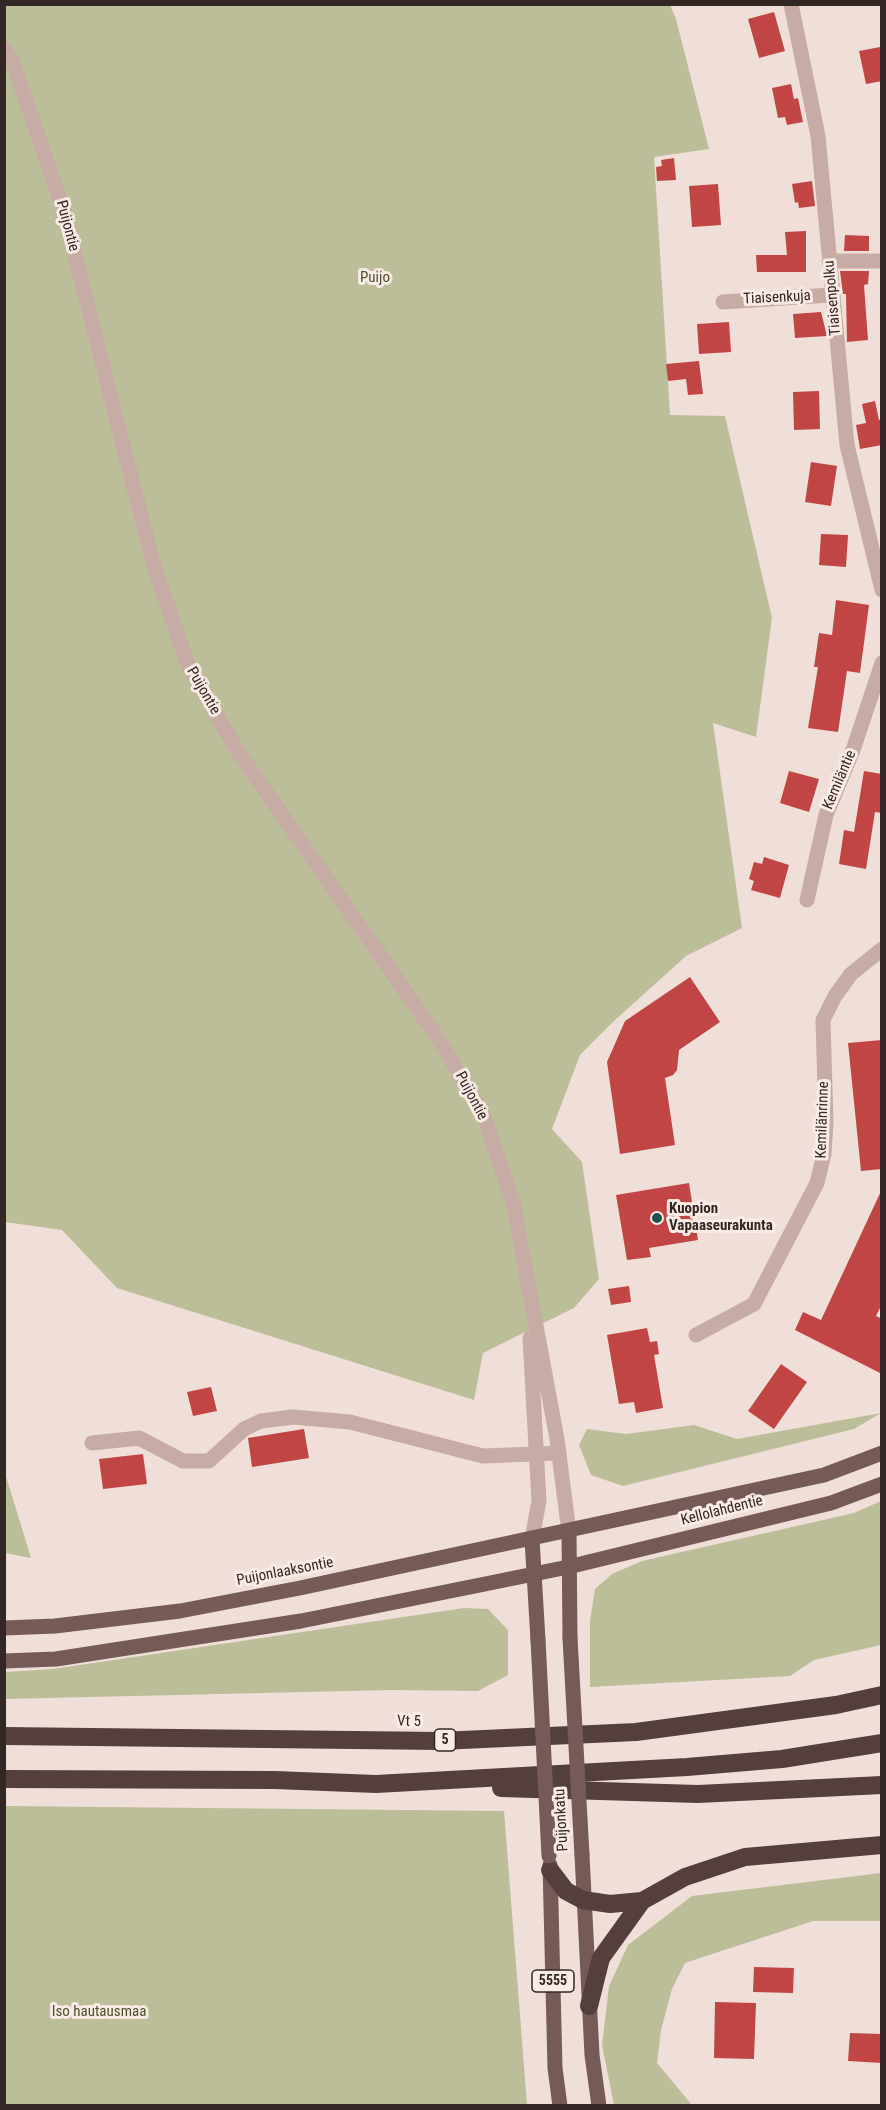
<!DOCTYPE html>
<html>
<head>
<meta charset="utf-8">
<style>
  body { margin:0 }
  #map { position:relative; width:886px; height:2110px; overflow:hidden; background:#f0dfd8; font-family:"Roboto Condensed",sans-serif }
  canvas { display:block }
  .frame { position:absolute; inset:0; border:6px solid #332726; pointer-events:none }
</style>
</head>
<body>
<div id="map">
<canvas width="886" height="2110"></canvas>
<div class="frame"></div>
</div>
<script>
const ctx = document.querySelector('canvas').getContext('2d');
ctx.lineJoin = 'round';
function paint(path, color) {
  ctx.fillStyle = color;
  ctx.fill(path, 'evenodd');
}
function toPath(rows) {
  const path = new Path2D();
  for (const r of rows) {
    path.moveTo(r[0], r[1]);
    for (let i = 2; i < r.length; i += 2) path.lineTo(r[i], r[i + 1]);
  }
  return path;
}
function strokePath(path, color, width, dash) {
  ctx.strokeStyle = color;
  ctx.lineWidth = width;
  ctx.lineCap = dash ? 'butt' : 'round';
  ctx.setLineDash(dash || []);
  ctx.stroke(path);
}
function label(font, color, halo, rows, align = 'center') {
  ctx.font = font + ' "Roboto Condensed",sans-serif';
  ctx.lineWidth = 6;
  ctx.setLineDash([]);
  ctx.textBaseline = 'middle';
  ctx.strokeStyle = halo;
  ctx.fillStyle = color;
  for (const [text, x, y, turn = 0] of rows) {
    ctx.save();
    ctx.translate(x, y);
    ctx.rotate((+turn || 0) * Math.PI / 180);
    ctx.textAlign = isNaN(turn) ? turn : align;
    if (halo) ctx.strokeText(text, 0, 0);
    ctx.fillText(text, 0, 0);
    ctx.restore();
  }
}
const green = toPath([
  [5,5,670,5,676,19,709,149,654,157,670,415,725,416,772,618,756,737,713,723,742,928,686,956,614,1021,580,1055,552,1129,582,1162,599,1279,574,1308,483,1353,474,1400,117,1288,62,1230,5,1222],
  [881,1413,854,1429,623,1486,591,1475,579,1445,587,1429,626,1434,694,1425,737,1439],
  [5,1473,31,1558,5,1553],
  [881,1501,881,1645,814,1660,790,1676,590,1687,590,1621,595,1589,612,1574,642,1561,854,1513],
  [464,1608,488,1609,508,1630,508,1675,478,1691,391,1690,5,1699,5,1672,53,1669],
  [5,1806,504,1811,527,2105,5,2105],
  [881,1873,881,1921,813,1921,685,1963,672,1989,661,2030,657,2063,692,2105,614,2105,602,2045,609,1986,628,1945,692,1896]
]);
const building = toPath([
  [774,12,785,51,759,58,748,19],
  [880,47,882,81,866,84,859,51],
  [791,84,794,99,798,98,803,122,787,125,785,117,778,118,772,88],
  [674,158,676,180,657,181,656,167,662,166,661,160],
  [812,181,815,206,799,208,798,202,795,203,792,184],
  [718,184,721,225,692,227,689,186],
  [806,231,806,272,757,272,756,255,787,255,785,232],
  [845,235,869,236,869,251,844,251],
  [840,271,869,271,868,284,864,285,868,340,847,342,846,294,843,294],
  [821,312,827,336,795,338,793,314],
  [729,322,731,352,699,354,697,324],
  [699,361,703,394,688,395,686,379,668,381,666,364],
  [819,391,820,429,794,430,793,392],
  [875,401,879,420,882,419,882,445,860,449,856,425,866,423,862,404],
  [811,462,837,466,831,506,805,502],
  [821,534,848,535,846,567,819,565],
  [836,600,869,605,860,673,847,671,838,732,808,728,818,667,814,667,819,633,832,635],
  [789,771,819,779,809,812,780,803],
  [864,771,882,774,882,813,875,812,866,869,839,864,844,830,854,832],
  [764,857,789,865,780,898,751,890,754,881,749,879,754,862,762,864],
  [690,977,720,1022,679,1050,677,1070,673,1075,665,1078,675,1145,620,1154,607,1062,625,1021],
  [882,1040,882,1169,861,1171,848,1043],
  [689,1183,698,1240,649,1248,651,1257,627,1260,616,1195],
  [882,1189,882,1304,876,1316,882,1319,882,1374,795,1330,803,1312,821,1320],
  [629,1286,631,1302,611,1305,608,1289],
  [647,1328,650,1342,657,1341,659,1354,654,1355,663,1408,636,1413,634,1402,619,1404,607,1335],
  [781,1364,807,1382,774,1429,748,1411],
  [211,1387,217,1411,193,1416,187,1392],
  [304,1429,309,1458,252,1467,248,1438],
  [143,1454,147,1484,103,1489,99,1459],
  [754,1967,794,1968,793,1993,753,1992],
  [715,2002,756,2003,754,2059,714,2058],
  [850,2033,882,2034,882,2063,848,2061]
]);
const minor = toPath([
  [791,4,818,136,847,445,882,590],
  [829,261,882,261],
  [723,302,831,295],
  [807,900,826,815,853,750,882,663],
  [696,1335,754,1304,817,1183,824,1154,826,1123,823,1020,835,996,851,974,882,949],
  [92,1443,139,1438,183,1461,209,1461,244,1429,261,1421,293,1417,350,1422,483,1456,559,1453]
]);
const tertiary = toPath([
  [4,49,13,62,64,211,152,559,188,665,237,750,440,1041,483,1114,513,1201,557,1439,569,1532],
  [530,1338,539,1501,532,1539]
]);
const primary = toPath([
  [569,1532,570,1638],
  [532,1539,538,1640],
  [4,1628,55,1626,180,1611,300,1588,824,1475,882,1453],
  [4,1661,56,1659,301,1621,490,1583,568,1567,831,1503,882,1484],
  [582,1855,592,2055,599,2106],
  [550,1865,555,2068,560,2106]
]);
const motorway = toPath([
  [4,1736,440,1741,636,1732,836,1705,882,1695],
  [4,1779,275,1780,376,1784,687,1767,782,1759,882,1743],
  [501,1788,698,1794,882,1785],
  [550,1870,566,1891,583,1900,610,1904,642,1901],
  [589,2006,601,1958,642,1901,685,1877,745,1857,882,1845]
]);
const primaryBridge = toPath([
  [570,1638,582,1855],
  [538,1640,549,1856]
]);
const markers = [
  [657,1218,6,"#1d5349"]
];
const shields = [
  [445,1740,21],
  [553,1981,42]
];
const shieldNames = [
  ["5",445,1740],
  ["5555",553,1981]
];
const streetNames = [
  ["Puijontie",67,226,75],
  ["Tiaisenkuja",777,298,-3],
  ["Tiaisenpolku",833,298,-95],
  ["Puijontie",203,691,60],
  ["Kemiläntie",840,780,-67],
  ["Puijontie",471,1096,62],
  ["Kemilänrinne",823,1120,-88],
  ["Kellolahdentie",722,1511,-14],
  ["Puijonlaaksontie",285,1572,-11],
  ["Vt 5",409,1722,1],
  ["Puijonkatu",562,1820,-93]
];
const parkNames = [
  ["Puijo",375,278],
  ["Iso hautausmaa",99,2012]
];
const poiNames = [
  ["Kuopion",669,1209],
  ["Vapaaseurakunta",669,1226]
];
paint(green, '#bbbe99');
paint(building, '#c14545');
strokePath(minor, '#c7aca5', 15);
strokePath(tertiary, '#c7aca5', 15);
strokePath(primary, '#755a57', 15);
strokePath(motorway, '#543f3d', 18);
strokePath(primaryBridge, '#755a57', 15);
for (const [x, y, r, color] of markers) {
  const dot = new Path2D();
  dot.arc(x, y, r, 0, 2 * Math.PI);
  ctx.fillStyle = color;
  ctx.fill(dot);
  strokePath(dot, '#f8eae4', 2);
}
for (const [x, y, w] of shields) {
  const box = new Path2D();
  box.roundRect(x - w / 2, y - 11, w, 22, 4.5);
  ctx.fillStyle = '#f8eae4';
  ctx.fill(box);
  strokePath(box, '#332726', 1.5);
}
label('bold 14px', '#332726', null, shieldNames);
label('15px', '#332726', '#f8eae4', streetNames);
label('15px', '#4c502b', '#f8eae4', parkNames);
label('bold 15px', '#332726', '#f8eae4', poiNames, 'left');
</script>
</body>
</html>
